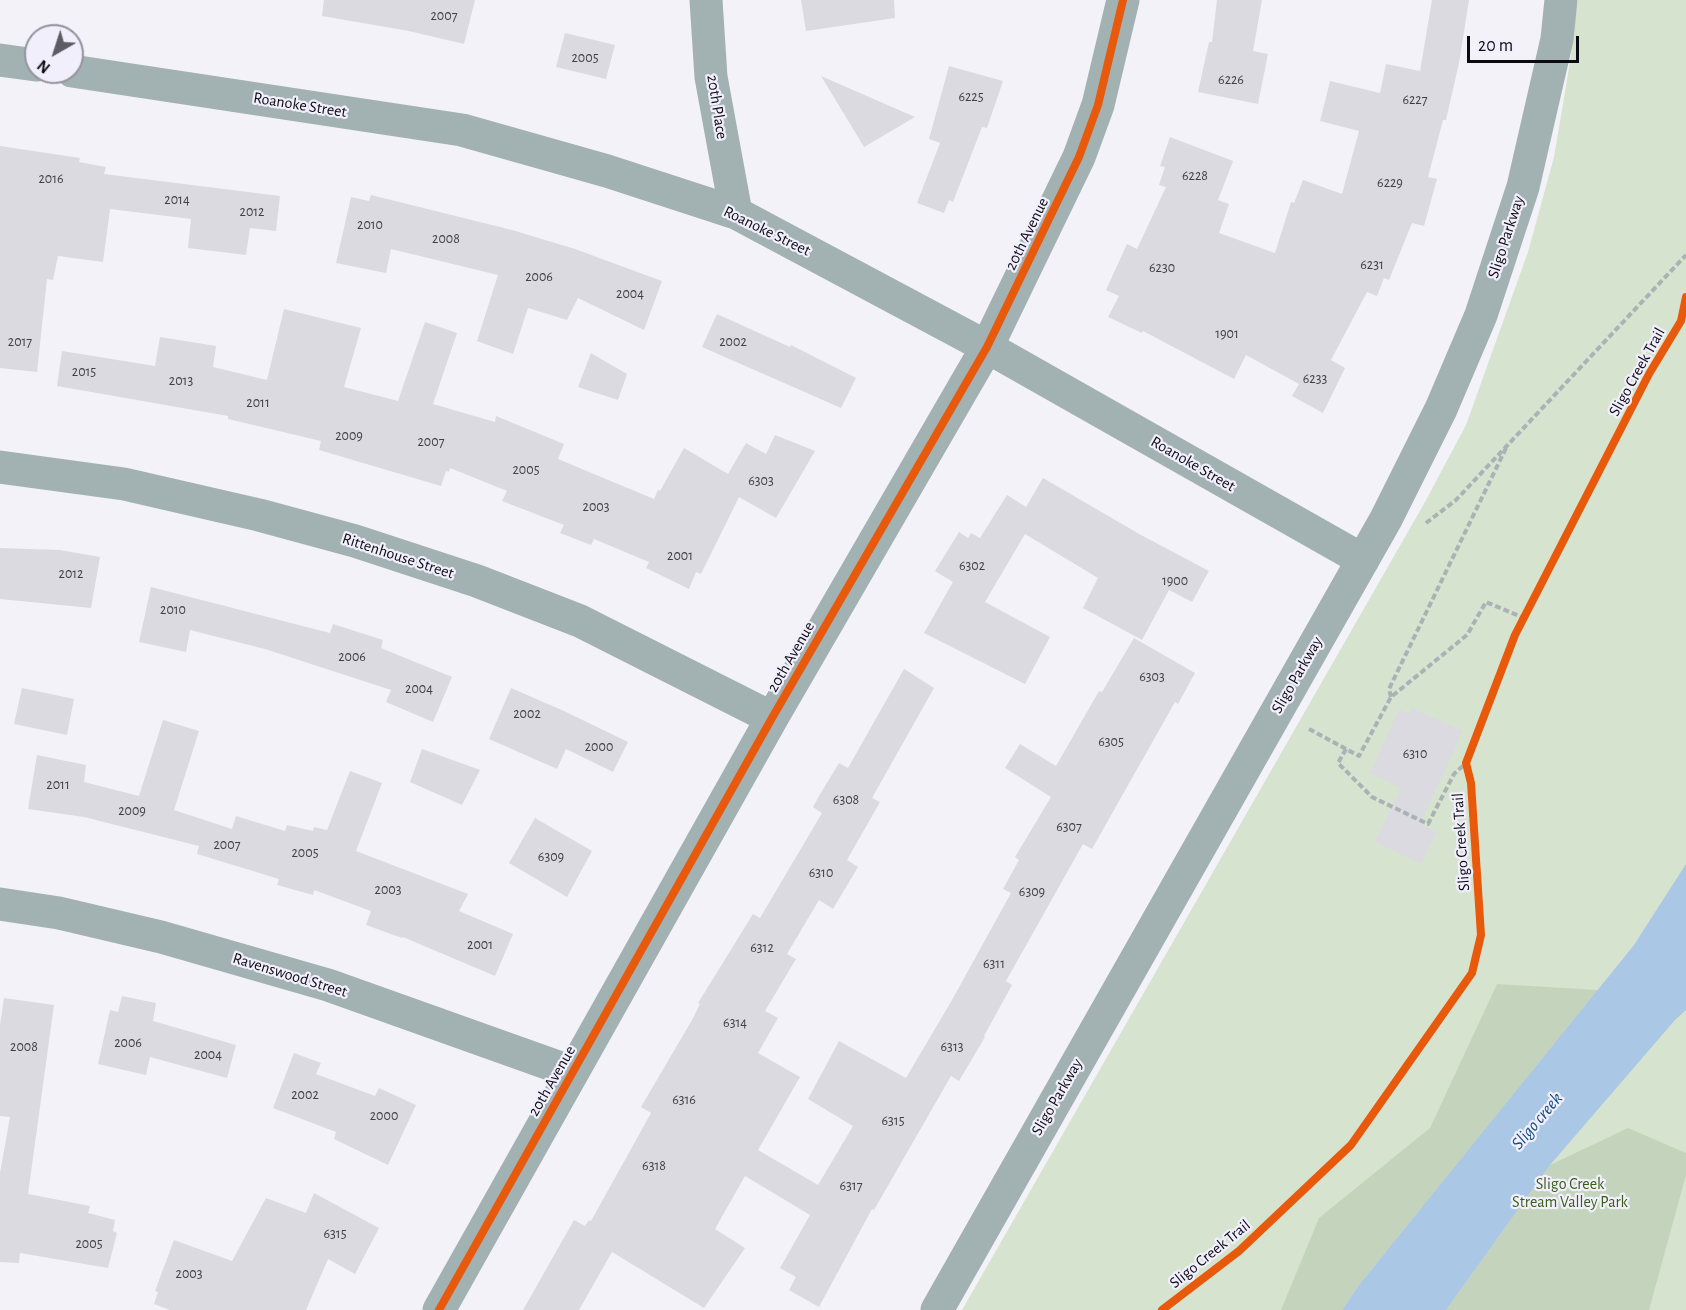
<!DOCTYPE html>
<html>
<head>
<meta charset="utf-8">
<style>
  body { margin:0 }
  #map { position:relative; width:1686px; height:1310px; overflow:hidden; background:#f3f2f8; font-family:"Alegreya Sans",sans-serif }
  canvas { display:block }
  .north { position:absolute; left:24px; top:24px; width:60px; height:60px; box-sizing:border-box; background:#f1effb; border:2px solid #95939e; border-radius:50%; rotate:219deg; font-size:16px; font-weight:700; line-height:24px; text-align:center; color:#0c0a13 }
  .north::after { content:''; display:block; margin:auto; width:21px; height:27px; background:#5d5b63; clip-path:polygon(50% 0,100% 100%,50% 72%,0 100%) }
  .scale { position:absolute; left:1467px; top:36px; width:112px; height:27px; box-sizing:border-box; border:3px solid #0c0a13; border-top:0; padding-left:8px; font-size:18px; line-height:21px; white-space:nowrap; color:#0c0a13; -webkit-text-stroke:4px #f1effb; paint-order:stroke }
</style>
</head>
<body>
<div id="map">
<canvas width="1686" height="1310"></canvas>
<div class="north">N</div>
<div class="scale">20 m</div>
</div>
<script>
const ctx = document.querySelector('canvas').getContext('2d');
ctx.lineJoin = 'round';
function paint(path, color) {
  ctx.fillStyle = color;
  ctx.fill(path, 'evenodd');
}
function toPath(rows) {
  const path = new Path2D();
  for (const r of rows) {
    path.moveTo(r[0], r[1]);
    for (let i = 2; i < r.length; i += 2) path.lineTo(r[i], r[i + 1]);
  }
  return path;
}
function strokePath(path, color, width, dash) {
  ctx.strokeStyle = color;
  ctx.lineWidth = width;
  ctx.lineCap = dash ? 'butt' : 'round';
  ctx.setLineDash(dash || []);
  ctx.stroke(path);
}
function label(font, color, halo, rows, align = 'center') {
  ctx.font = font + ' "Alegreya Sans",sans-serif';
  ctx.lineWidth = 4.5;
  ctx.setLineDash([]);
  ctx.textBaseline = 'middle';
  ctx.strokeStyle = halo;
  ctx.fillStyle = color;
  for (const [text, x, y, turn = 0] of rows) {
    ctx.save();
    ctx.translate(x, y);
    ctx.rotate((+turn || 0) * Math.PI / 180);
    ctx.textAlign = isNaN(turn) ? turn : align;
    if (halo) ctx.strokeText(text, 0, 0);
    ctx.fillText(text, 0, 0);
    ctx.restore();
  }
}
const green = toPath([
  [1578,0,1686,0,1686,1310,962,1310,1425,502,1466,425,1528,252,1554,157,1569,68]
]);
const forest = toPath([
  [1497,984,1598,990,1359,1285,1342,1310,1281,1310,1319,1218,1430,1128],
  [1628,1128,1686,1153,1686,1175,1649,1310,1446,1310,1550,1165]
]);
const water = toPath([
  [1686,864,1686,1010,1675,1020,1550,1165,1446,1310,1342,1310,1359,1285,1634,945]
]);
const building = toPath([
  [324,0,475,0,464,44,409,31,322,16],
  [801,0,894,0,895,18,806,31],
  [1217,0,1262,0,1253,51,1268,54,1258,104,1198,92,1209,42,1212,42],
  [1432,0,1469,0,1459,63,1446,120,1443,120,1428,177,1437,179,1424,226,1412,223,1389,280,1384,278,1377,296,1367,292,1331,360,1345,368,1323,413,1292,396,1299,384,1246,355,1234,379,1143,331,1142,333,1108,317,1119,296,1106,290,1127,244,1137,249,1166,187,1159,185,1165,167,1160,166,1170,137,1233,161,1218,200,1229,204,1219,233,1275,253,1291,202,1294,203,1303,180,1342,194,1359,131,1320,121,1330,81,1380,93,1386,64,1420,71],
  [565,33,615,45,606,79,556,67],
  [949,66,1003,81,987,128,982,127,953,202,949,200,944,213,917,203,940,143,929,139],
  [821,76,915,117,864,147],
  [0,146,80,158,79,162,106,167,104,174,280,196,276,231,250,228,246,255,188,248,191,219,110,209,103,262,58,256,53,280,47,279,37,372,0,368],
  [371,195,512,230,575,249,662,281,644,330,578,298,567,320,528,308,513,354,477,341,498,275,391,249,386,273,336,263,351,197,369,201],
  [284,309,361,328,344,387,398,401,425,322,457,333,433,404,495,422,496,416,564,444,558,459,654,499,658,490,660,491,684,448,728,474,746,443,766,454,775,435,815,451,776,518,739,497,701,574,696,572,689,589,646,568,649,562,594,539,591,545,560,533,564,525,502,501,507,491,450,468,449,472,446,471,441,486,319,450,321,441,228,419,228,416,57,386,62,351,155,366,160,337,216,346,213,367,267,380],
  [717,314,790,347,791,345,856,378,841,408,702,347],
  [591,353,627,374,618,400,578,387],
  [1043,478,1141,535,1209,571,1192,602,1169,590,1142,640,1083,608,1098,578,1025,534,985,602,1050,637,1025,684,924,633,953,582,935,571,959,532,968,538,971,533,980,538,1007,495,1026,507],
  [0,548,60,550,100,557,91,608,0,599],
  [151,587,330,633,333,624,383,640,381,648,452,677,433,722,386,702,391,690,265,649,190,630,186,652,139,642],
  [1134,638,1195,673,1178,704,1175,702,1092,849,1083,844,1006,981,1012,985,984,1036,985,1037,959,1081,951,1076,874,1210,872,1209,819,1307,789,1290,796,1277,780,1268,810,1215,745,1176,715,1229,745,1248,704,1308,612,1252,579,1310,523,1310,574,1220,585,1226,589,1220,591,1221,651,1113,641,1107,692,1020,700,1004,698,1003,753,914,760,918,822,813,813,807,819,796,839,763,848,768,904,669,934,688,872,798,880,802,847,860,858,867,833,909,819,900,787,954,796,959,765,1011,778,1018,758,1053,800,1077,758,1150,818,1185,853,1126,808,1099,839,1041,906,1078,952,1000,1011,893,1003,889,1019,860,1015,857,1051,797,1005,768,1020,744,1056,766,1099,691,1102,692],
  [22,688,74,699,67,735,14,724],
  [511,688,564,711,628,742,613,772,566,749,557,769,489,739],
  [1412,708,1463,731,1420,824,1437,832,1421,864,1375,842,1401,788,1370,773,1399,709,1409,714],
  [163,720,199,731,174,810,232,829,236,816,285,831,287,825,313,831,314,827,327,830,350,771,382,783,356,851,468,894,459,911,513,934,495,976,403,937,402,938,366,925,371,911,314,890,313,895,277,885,279,879,197,854,199,846,84,817,28,809,37,755,86,765,84,782,139,796],
  [422,749,480,770,462,805,410,782],
  [535,818,592,851,567,897,509,863],
  [122,996,156,1003,153,1021,236,1045,227,1078,150,1057,146,1075,98,1064,110,1010,118,1012],
  [4,998,54,1005,28,1194,90,1206,88,1213,115,1220,113,1231,117,1233,108,1268,20,1253,19,1263,0,1262,0,1173,10,1117,0,1116,0,1025],
  [294,1053,321,1063,316,1074,375,1096,379,1088,416,1105,388,1165,334,1139,336,1132,273,1108],
  [314,1193,379,1228,355,1274,328,1259,306,1310,170,1310,154,1304,158,1292,155,1291,174,1240,232,1261,266,1198,306,1213]
]);
const path = toPath([
  [1426,523,1456,500,1686,255],
  [1391,697,1389,689,1507,446],
  [1309,729,1359,756,1391,697,1467,635,1486,602,1524,618],
  [1346,749,1338,763,1372,797,1428,824,1454,774,1466,763]
]);
const street = toPath([
  [706,0,711,77,736,213],
  [0,60,36,65],
  [72,71,462,130,607,171,736,213,987,347,1363,560],
  [0,467,124,484,259,515,355,541,477,581,580,621,772,718],
  [0,904,59,913,161,937,328,985,572,1072],
  [439,1310,772,718,987,347,1079,157,1098,105,1123,0],
  [937,1310,1386,519,1441,409,1481,315,1523,187,1557,39,1561,0]
]);
const cycleway = toPath([
  [439,1310,772,718,987,347,1079,157,1098,105,1123,0],
  [1162,1310,1239,1251,1351,1145,1472,973,1481,935,1471,783,1466,763,1515,635,1649,374,1681,321,1686,297]
]);
const numberNames = [
  ["2007",444,16],
  ["2005",585,58],
  ["6226",1231,80],
  ["6225",971,97],
  ["6227",1415,100],
  ["6228",1195,176],
  ["2016",51,179],
  ["6229",1390,183],
  ["2014",177,200],
  ["2012",252,212],
  ["2010",370,225],
  ["2008",446,239],
  ["6231",1372,265],
  ["6230",1162,268],
  ["2006",539,277],
  ["2004",630,294],
  ["1901",1227,334],
  ["2017",20,342],
  ["2002",733,342],
  ["2015",84,372],
  ["6233",1315,379],
  ["2013",181,381],
  ["2011",258,403],
  ["2009",349,436],
  ["2007",431,442],
  ["2005",526,470],
  ["6303",761,481],
  ["2003",596,507],
  ["2001",680,556],
  ["6302",972,566],
  ["2012",71,574],
  ["1900",1175,581],
  ["2010",173,610],
  ["2006",352,657],
  ["6303",1152,677],
  ["2004",419,689],
  ["2002",527,714],
  ["6305",1111,742],
  ["2000",599,747],
  ["6310",1415,754],
  ["2011",58,785],
  ["6308",846,800],
  ["2009",132,811],
  ["6307",1069,827],
  ["2007",227,845],
  ["2005",305,853],
  ["6309",551,857],
  ["6310",821,873],
  ["2003",388,890],
  ["6309",1032,892],
  ["2001",480,945],
  ["6312",762,948],
  ["6311",994,964],
  ["6314",735,1023],
  ["2006",128,1043],
  ["2008",24,1047],
  ["6313",952,1047],
  ["2004",208,1055],
  ["2002",305,1095],
  ["6316",684,1100],
  ["2000",384,1116],
  ["6315",893,1121],
  ["6318",654,1166],
  ["6317",851,1186],
  ["6315",335,1234],
  ["2005",89,1244],
  ["2003",189,1274]
];
const streetNames = [
  ["Roanoke Street",300,105,9],
  ["20th Place",717,107,81],
  ["Roanoke Street",767,231,26],
  ["20th Avenue",1027,234,-64],
  ["Sligo Parkway",1506,237,-72],
  ["Sligo Creek Trail",1637,372,-61],
  ["Roanoke Street",1193,464,30],
  ["Rittenhouse Street",398,556,18],
  ["20th Avenue",791,657,-60],
  ["Sligo Parkway",1297,675,-60],
  ["Sligo Creek Trail",1461,842,-94],
  ["Ravenswood Street",290,975,17],
  ["20th Avenue",552,1081,-60],
  ["Sligo Parkway",1057,1097,-60],
  ["Sligo Creek Trail",1210,1254,-39]
];
const parkNames = [
  ["Sligo Creek",1570,1184],
  ["Stream Valley Park",1570,1202]
];
const waterNames = [
  ["Sligo creek",1537,1121,-50]
];
paint(green, '#d6e4cf');
paint(forest, '#c4d4bc');
paint(water, '#abc7e6');
paint(building, '#dbdae1');
strokePath(path, '#aab2b6', 4, [6, 3]);
strokePath(street, '#a2b1b2', 33);
strokePath(cycleway, '#e8590c', 8);
label('14px', '#403e46', null, numberNames);
label('16px', '#0c0a13', '#f1effb', streetNames);
label('16px', '#395c18', '#f1effb', parkNames);
label('italic 18px', '#0f4c7f', '#f1effb', waterNames);
</script>
</body>
</html>
